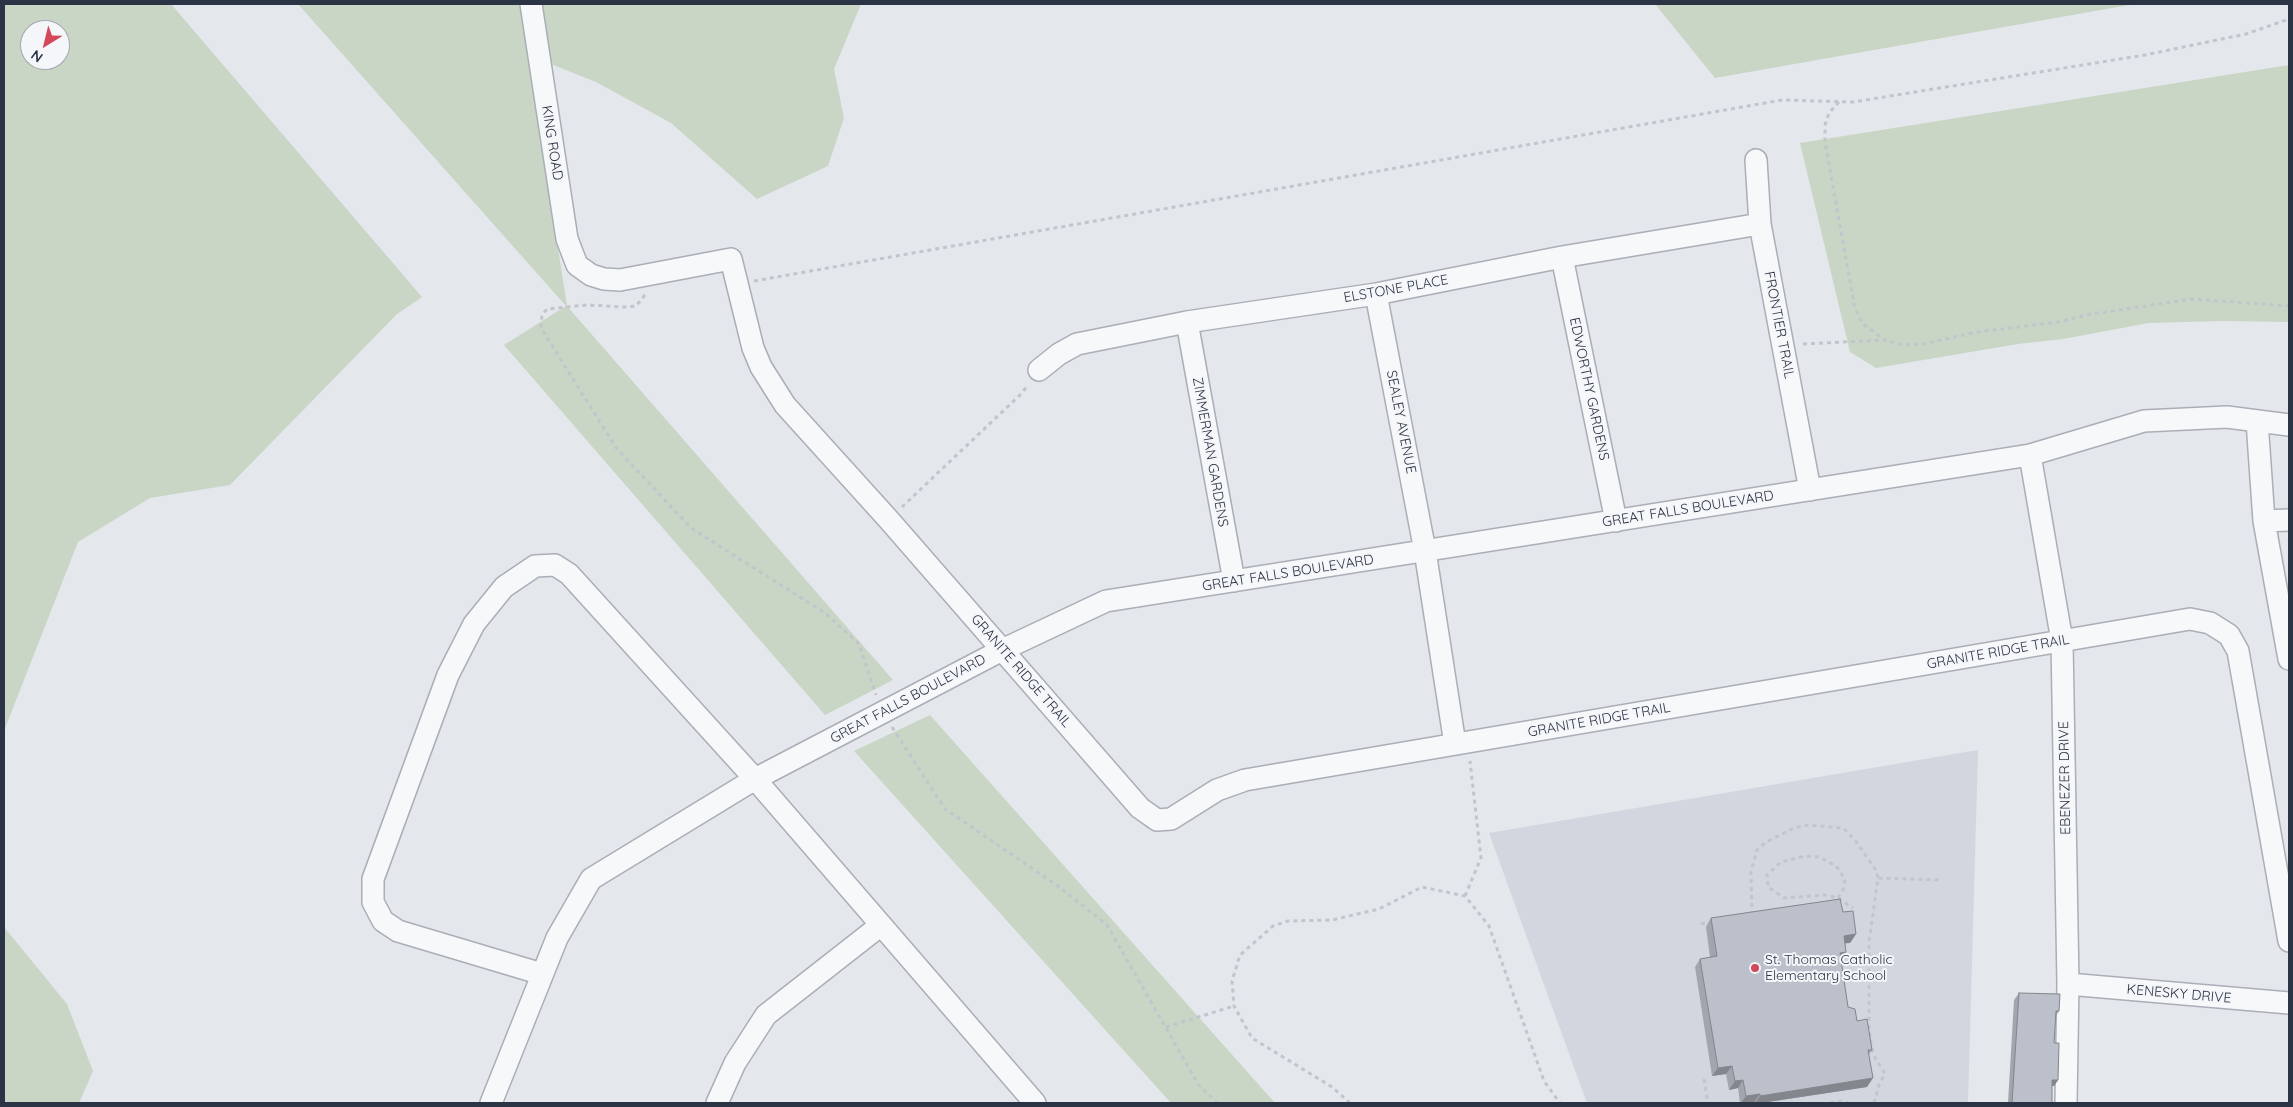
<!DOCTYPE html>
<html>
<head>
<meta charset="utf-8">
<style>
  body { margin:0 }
  #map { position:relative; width:2293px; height:1107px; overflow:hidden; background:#e4e7ec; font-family:Quicksand,sans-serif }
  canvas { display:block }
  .frame { position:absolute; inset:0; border:5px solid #2b3445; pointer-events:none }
  .north { position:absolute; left:20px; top:20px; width:50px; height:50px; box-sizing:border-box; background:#f4f6f9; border:1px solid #a4a8b1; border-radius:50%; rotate:216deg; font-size:14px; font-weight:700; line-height:20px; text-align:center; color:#2b3445 }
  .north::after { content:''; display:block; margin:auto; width:18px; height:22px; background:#d1495b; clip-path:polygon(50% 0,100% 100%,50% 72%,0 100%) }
</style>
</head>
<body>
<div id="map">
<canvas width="2293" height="1107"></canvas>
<div class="frame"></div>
<div class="north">N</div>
</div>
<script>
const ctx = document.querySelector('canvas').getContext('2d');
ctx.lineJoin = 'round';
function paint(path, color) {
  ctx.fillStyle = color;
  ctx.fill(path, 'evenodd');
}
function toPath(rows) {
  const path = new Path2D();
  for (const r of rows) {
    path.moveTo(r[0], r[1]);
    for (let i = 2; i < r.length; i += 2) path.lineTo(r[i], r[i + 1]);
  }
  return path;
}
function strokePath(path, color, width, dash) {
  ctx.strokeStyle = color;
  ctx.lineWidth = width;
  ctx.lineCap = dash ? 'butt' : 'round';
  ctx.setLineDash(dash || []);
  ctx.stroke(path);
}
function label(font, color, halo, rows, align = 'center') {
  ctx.font = font + ' Quicksand,sans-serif';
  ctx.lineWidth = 4;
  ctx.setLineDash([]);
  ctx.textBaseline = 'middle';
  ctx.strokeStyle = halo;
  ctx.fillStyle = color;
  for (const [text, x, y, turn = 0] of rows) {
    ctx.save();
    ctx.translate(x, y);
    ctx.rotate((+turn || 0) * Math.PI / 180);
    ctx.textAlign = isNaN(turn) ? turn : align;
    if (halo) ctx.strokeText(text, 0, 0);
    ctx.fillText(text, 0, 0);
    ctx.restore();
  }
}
const built = toPath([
  [1978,750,1968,1103,1587,1103,1489,833]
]);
const green = toPath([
  [4,4,171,4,422,297,397,314,230,485,150,498,78,542,4,731],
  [30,30,60,30,60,60,30,60],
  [298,4,861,4,834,69,844,118,828,166,757,199,671,123,596,82,528,55,567,306,893,680,825,715,504,345,566,306],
  [1655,4,2135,4,1715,78],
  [2289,65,2289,322,2224,321,2149,323,2063,339,2018,344,1876,368,1850,352,1800,143],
  [930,715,1275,1103,1171,1103,854,751],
  [4,927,67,1004,93,1071,79,1103,4,1103]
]);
const path = toPath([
  [1839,102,1829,113,1825,125,1825,142,1855,309,1863,324,1885,340,1903,345,1923,344,1977,332,2059,322,2086,315,2191,299,2289,306],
  [754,281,1782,100,1853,102,2145,55,2246,34,2289,19],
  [645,295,636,306,624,307,587,305,547,309,542,315,541,328,617,449,691,528,825,613,859,644,876,695],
  [1803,344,1885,340],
  [902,507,1021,394,1028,385],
  [892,727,945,809,1058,886,1107,925,1198,1084,1217,1103],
  [1465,896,1481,858,1470,761],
  [1838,898,1844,888,1845,879,1836,866,1819,857,1805,856,1781,862,1767,875,1768,887,1784,898,1825,895,1838,898,1853,908],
  [1752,915,1751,872,1757,850,1766,842,1794,828,1808,825,1843,828,1855,840,1876,870,1878,878],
  [1701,924,1711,922],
  [1166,1027,1234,1006],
  [1704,1079,1708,1103],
  [1350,1103,1332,1087,1252,1038,1234,1006,1232,981,1240,955,1273,926,1288,921,1332,920,1379,909,1422,887,1465,896,1489,926,1544,1081,1560,1103],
  [1830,1103,1841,1101,1849,1103],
  [1874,1103,1879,1085,1885,1074,1873,1054,1869,1030,1869,942,1878,878,1939,880]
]);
const minor = toPath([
  [531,4,567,239,577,265,591,275,604,279,620,280,731,259,753,348,761,367,785,405,889,520,1140,808,1157,820,1171,819,1217,790,1245,780,2190,619,2210,623,2229,635,2238,651,2289,941],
  [1756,160,1760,224,1810,490],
  [1562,257,1616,521],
  [1376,294,1425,551,1455,744],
  [1187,322,1234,581],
  [1039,370,1059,354,1077,344,1187,322,1376,294,1562,257,1760,224],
  [2257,421,2264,521,2289,659],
  [2030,455,2062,641,2068,984,2066,1103],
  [2264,521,2289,520],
  [542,974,398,931,383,921,373,902,373,879,448,675,474,624,504,587,535,566,555,565,569,574,755,779,1035,1103],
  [2068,984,2289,1003],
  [491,1103,557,938,591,879,755,779,1002,650,1106,601,2030,455,2144,421,2227,417,2289,425],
  [717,1103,735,1063,766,1015,881,925]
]);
const wall = toPath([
  [1843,912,1856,934,1850,943,1845,943,1846,952,1841,959,1848,1007,1857,1021,1872,1050,1869,1054,1867,1087,1761,1103,1755,1103,1754,1102,1740,1103,1738,1088,1729,1090,1726,1074,1712,1076,1695,967,1700,959,1710,957,1706,927,1711,918],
  [2019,993,2059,1011,2056,1016,2054,1043,2058,1080,2054,1086,2052,1086,2052,1103,2008,1103,2014,1000]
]);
const shadedWall = toPath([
  [1856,934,1850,943,1838,944,1844,936],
  [1846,952,1840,960,1840,953],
  [1732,1066,1726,1074,1712,1076,1718,1068],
  [1873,1078,1867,1087,1761,1103,1755,1103,1760,1096],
  [1743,1080,1738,1088,1729,1090,1735,1081],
  [2052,1080,2058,1080,2054,1086,2048,1086],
  [1760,1094,1754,1102,1741,1103,1746,1096]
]);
const building = toPath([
  [1840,899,1843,912,1853,911,1856,934,1844,936,1846,952,1840,953,1848,1007,1855,1009,1857,1021,1867,1019,1872,1050,1868,1050,1873,1078,1760,1096,1760,1094,1746,1096,1743,1080,1735,1081,1732,1066,1718,1068,1700,959,1717,956,1711,918,1840,899],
  [2019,993,2060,994,2059,1011,2056,1011,2054,1043,2059,1043,2058,1080,2052,1080,2052,1103,2012,1103,2019,993]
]);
const markers = [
  [1755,968,5,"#d1495b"]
];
const streetNames = [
  ["KING ROAD",552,143,81],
  ["ELSTONE PLACE",1396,289,-10],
  ["FRONTIER TRAIL",1779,325,79],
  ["EDWORTHY GARDENS",1589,389,78],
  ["SEALEY AVENUE",1401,422,79],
  ["ZIMMERMAN GARDENS",1210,452,80],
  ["GREAT FALLS BOULEVARD",1688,509,-9],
  ["GREAT FALLS BOULEVARD",1288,573,-9],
  ["GRANITE RIDGE TRAIL",1998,652,-10],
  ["GRANITE RIDGE TRAIL",1021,671,49],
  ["GREAT FALLS BOULEVARD",908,699,-28],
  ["GRANITE RIDGE TRAIL",1599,720,-10],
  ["EBENEZER DRIVE",2065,778,-91],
  ["KENESKY DRIVE",2179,994,5]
];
const poiNames = [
  ["St. Thomas Catholic",1765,960],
  ["Elementary School",1765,976]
];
paint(built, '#d2d6de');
paint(green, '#c9d6c5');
strokePath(minor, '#a9aeb7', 24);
strokePath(path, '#c2c5cb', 3, [4, 4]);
strokePath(minor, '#f7f8fa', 21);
paint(wall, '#a1a5ae');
paint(shadedWall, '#83868d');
paint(building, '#bbc0ca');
strokePath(building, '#83868d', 1);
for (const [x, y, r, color] of markers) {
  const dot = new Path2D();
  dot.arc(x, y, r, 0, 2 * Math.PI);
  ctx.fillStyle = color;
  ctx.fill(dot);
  strokePath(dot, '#f4f6f9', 2);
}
label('14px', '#2b3445', '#f4f6f9', streetNames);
label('14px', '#2b3445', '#f4f6f9', poiNames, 'left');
</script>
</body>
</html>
